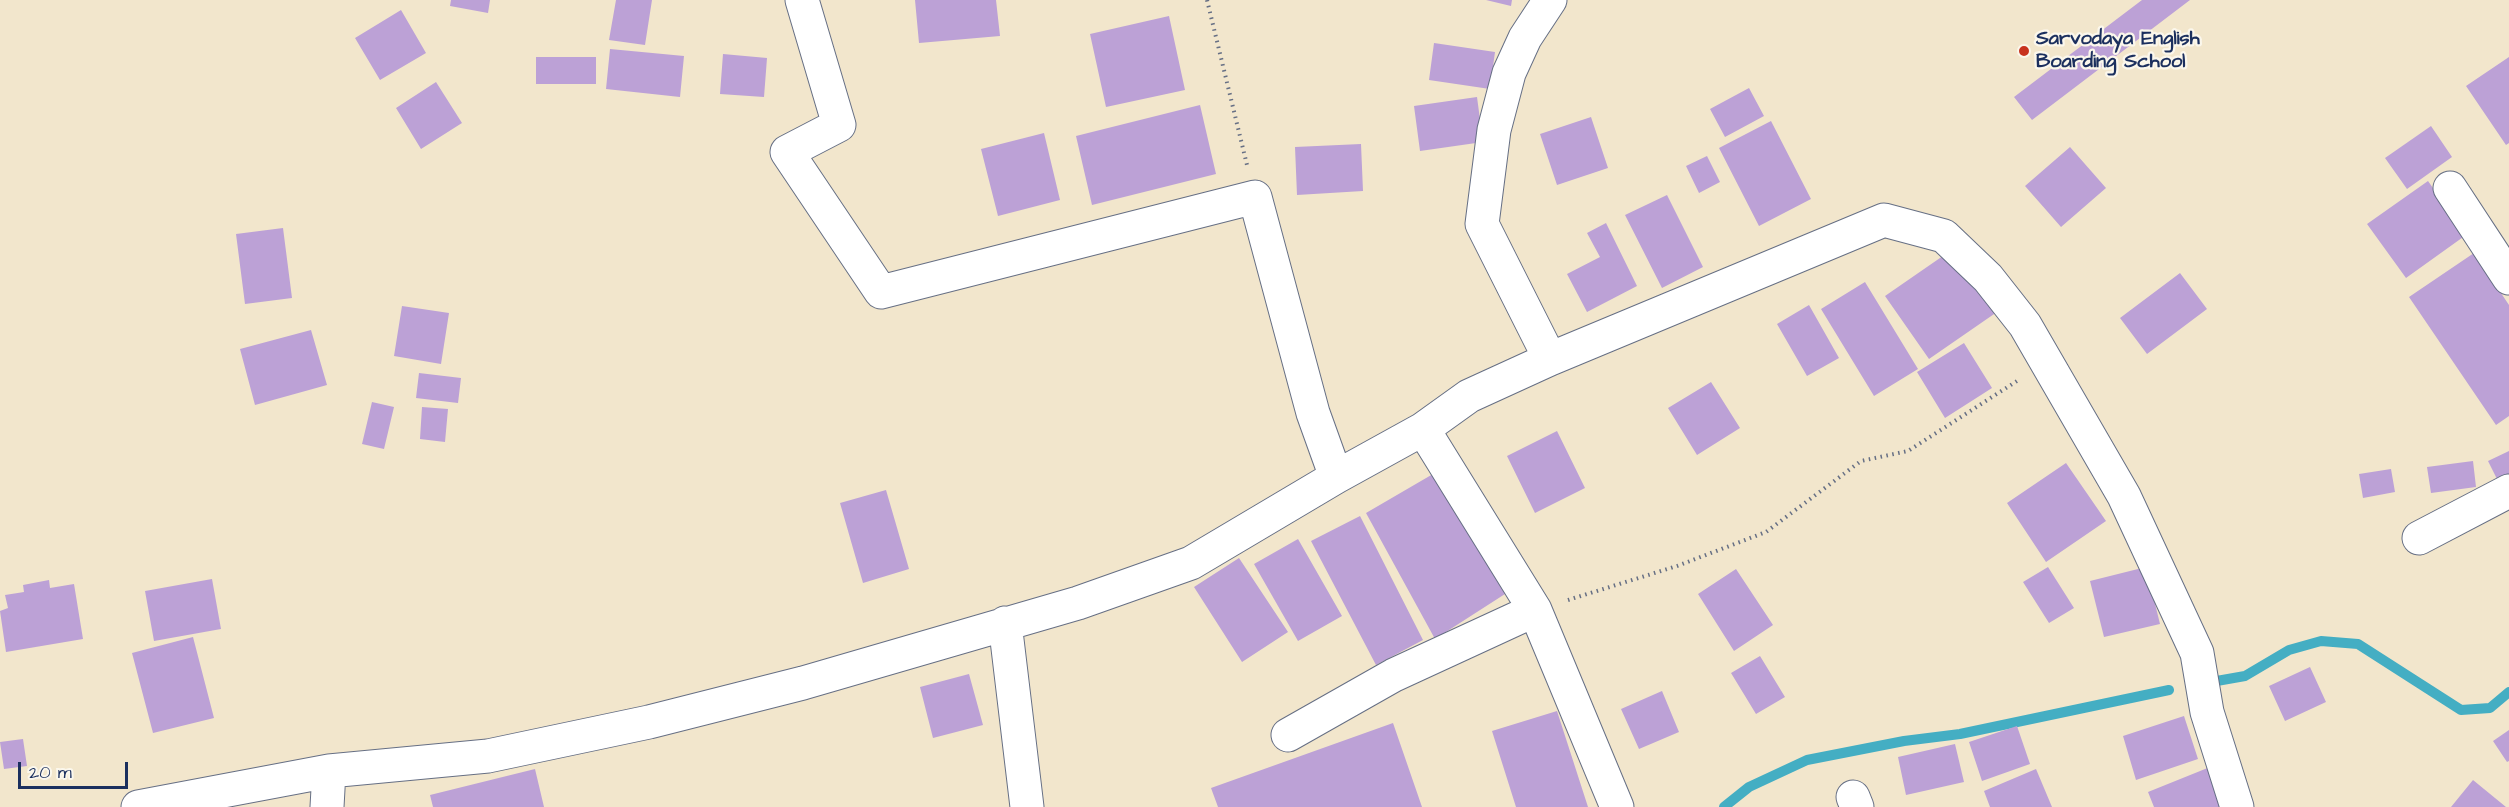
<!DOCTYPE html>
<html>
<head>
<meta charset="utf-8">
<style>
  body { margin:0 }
  #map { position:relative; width:2509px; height:807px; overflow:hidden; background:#f2e6cc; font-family:"Architects Daughter",sans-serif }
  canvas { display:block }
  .scale { position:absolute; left:18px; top:762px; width:110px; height:27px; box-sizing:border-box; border:3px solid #1b2f5e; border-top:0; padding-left:8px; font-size:18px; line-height:21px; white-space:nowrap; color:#1b2f5e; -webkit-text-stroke:4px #fbf7ec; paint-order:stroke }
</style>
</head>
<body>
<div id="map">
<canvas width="2509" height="807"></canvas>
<div class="scale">20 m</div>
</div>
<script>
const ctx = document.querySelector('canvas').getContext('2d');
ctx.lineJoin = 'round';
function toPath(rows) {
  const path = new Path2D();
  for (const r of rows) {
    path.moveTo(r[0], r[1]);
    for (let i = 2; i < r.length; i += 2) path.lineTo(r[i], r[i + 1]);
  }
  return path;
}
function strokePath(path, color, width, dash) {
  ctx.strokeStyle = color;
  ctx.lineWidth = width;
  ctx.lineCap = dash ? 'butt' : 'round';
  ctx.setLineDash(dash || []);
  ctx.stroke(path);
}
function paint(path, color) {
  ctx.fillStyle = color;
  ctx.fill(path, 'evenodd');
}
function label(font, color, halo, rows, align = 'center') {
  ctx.font = font + ' "Architects Daughter",sans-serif';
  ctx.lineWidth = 4.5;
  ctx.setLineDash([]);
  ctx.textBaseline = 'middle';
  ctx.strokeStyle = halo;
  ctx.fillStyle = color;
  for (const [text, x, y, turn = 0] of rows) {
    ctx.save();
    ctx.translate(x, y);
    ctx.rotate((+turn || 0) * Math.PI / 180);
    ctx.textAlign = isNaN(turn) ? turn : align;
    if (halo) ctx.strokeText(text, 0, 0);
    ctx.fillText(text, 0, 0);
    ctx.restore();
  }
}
const stream = toPath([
  [2211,682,2245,676,2289,650,2321,641,2358,644,2461,710,2490,708,2509,692],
  [1724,807,1749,787,1807,760,1904,741,1960,734,2169,690]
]);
const building = toPath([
  [451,0,490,0,488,13,450,6],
  [616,0,652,0,645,45,609,40],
  [915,0,996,0,1000,36,919,43],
  [1486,0,1512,0,1511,6],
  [2142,0,2190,0,2032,120,2014,97],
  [401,10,426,53,380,80,355,38],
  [1169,16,1185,90,1106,107,1090,34],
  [1434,43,1495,52,1490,89,1429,80],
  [610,49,684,56,680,97,606,89],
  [723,54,767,58,764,97,720,94],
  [536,57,596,57,596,84,536,84],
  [2509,57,2509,143,2506,145,2466,86],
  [436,82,462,123,421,149,396,108],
  [1749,88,1764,116,1725,137,1710,109],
  [1477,97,1483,142,1420,151,1414,106],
  [1200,105,1216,174,1092,205,1076,136],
  [1591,117,1608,168,1557,185,1540,134],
  [1771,121,1811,199,1759,226,1719,148],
  [2431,126,2452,157,2407,189,2385,158],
  [1044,133,1060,200,998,216,981,149],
  [1361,144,1363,191,1297,195,1295,147],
  [2070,147,2106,188,2061,227,2025,186],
  [1707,156,1720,182,1699,193,1686,166],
  [2428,181,2466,235,2406,278,2367,224],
  [1667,195,1703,267,1662,288,1625,215],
  [1606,223,1637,286,1587,312,1567,274,1600,257,1587,233],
  [283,228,292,298,245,304,236,234],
  [1953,249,1997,312,1929,359,1885,296],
  [2474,253,2509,305,2509,416,2496,425,2409,297],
  [2180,273,2207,309,2147,354,2120,318],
  [1865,282,1918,369,1874,396,1821,309],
  [1809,305,1839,358,1807,376,1777,324],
  [402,306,449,313,441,364,394,356],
  [311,330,327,385,255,405,240,349],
  [1964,343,1992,388,1945,418,1917,372],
  [419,373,461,378,458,403,416,398],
  [1711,382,1740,428,1697,455,1668,408],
  [372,402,394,407,384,449,362,444],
  [422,407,448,409,445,442,420,439],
  [1557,431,1585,488,1535,513,1507,456],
  [2509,451,2509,478,2499,483,2488,461],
  [2473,461,2476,487,2431,493,2427,467],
  [2066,463,2106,521,2046,562,2007,503],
  [2391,469,2395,492,2363,498,2359,474],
  [1433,474,1505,594,1435,639,1366,513],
  [886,490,909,569,863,583,840,503],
  [1360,516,1423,640,1376,665,1311,541],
  [1298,539,1342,616,1298,641,1254,564],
  [1239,558,1288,632,1242,662,1194,587],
  [2048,567,2074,608,2049,623,2023,582],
  [2146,567,2160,624,2104,637,2090,581],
  [1736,569,1773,625,1734,651,1698,594],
  [212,579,221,629,154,641,145,591],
  [49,580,50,588,74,584,83,639,6,652,0,611,8,608,5,595,24,592,23,585],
  [193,637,214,718,153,733,132,653],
  [1760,656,1785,697,1756,714,1731,673],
  [2310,667,2326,702,2285,721,2269,686],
  [969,674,983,725,933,738,920,687],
  [1662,691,1679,732,1639,749,1621,709],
  [1557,711,1588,807,1516,807,1492,731],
  [2184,716,2198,759,2136,780,2123,736],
  [1393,723,1422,807,1218,807,1211,788],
  [2017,726,2030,764,1982,781,1969,742],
  [2509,730,2509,761,2507,762,2493,741],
  [23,739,27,766,4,769,0,742],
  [1955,744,1964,782,1906,795,1898,757],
  [2215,765,2232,807,2154,807,2148,792],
  [535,769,544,807,433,807,430,795],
  [2036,769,2052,807,1990,807,1984,791],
  [2473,780,2506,807,2451,807]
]);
const path = toPath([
  [1207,0,1247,165],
  [1568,600,1677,566,1766,532,1861,461,1908,451,2017,381]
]);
const minor = toPath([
  [802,0,839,125,787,152,881,292,1255,197,1313,413,1336,477],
  [2450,188,2509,278],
  [1550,359,1482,224,1494,130,1509,73,1525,38,1550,0],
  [1423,429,1535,610,1617,807],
  [2419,538,2509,491],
  [1005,623,1027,807],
  [1288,735,1394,675,1535,610],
  [1853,797,1857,807],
  [138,807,329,771,488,756,649,722,803,683,1078,603,1191,563,1336,477,1423,429,1469,396,1550,359,1884,220,1944,236,1988,278,2025,325,2124,496,2197,653,2207,712,2237,807],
  [327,807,329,771]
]);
const markers = [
  [2024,51,6,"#c8321e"]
];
const poiNames = [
  ["Sarvodaya English",2036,40],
  ["Boarding School",2036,63]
];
strokePath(stream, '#44aec3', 10);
paint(building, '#bca1d6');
strokePath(minor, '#666f84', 35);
strokePath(path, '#666f84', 4, [1.5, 4.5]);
strokePath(minor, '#fff', 33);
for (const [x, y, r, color] of markers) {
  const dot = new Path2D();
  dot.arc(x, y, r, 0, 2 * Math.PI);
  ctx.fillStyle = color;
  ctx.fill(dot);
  strokePath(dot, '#fbf7ec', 2);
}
label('bold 20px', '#1b2f5e', '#fbf7ec', poiNames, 'left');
</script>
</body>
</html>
